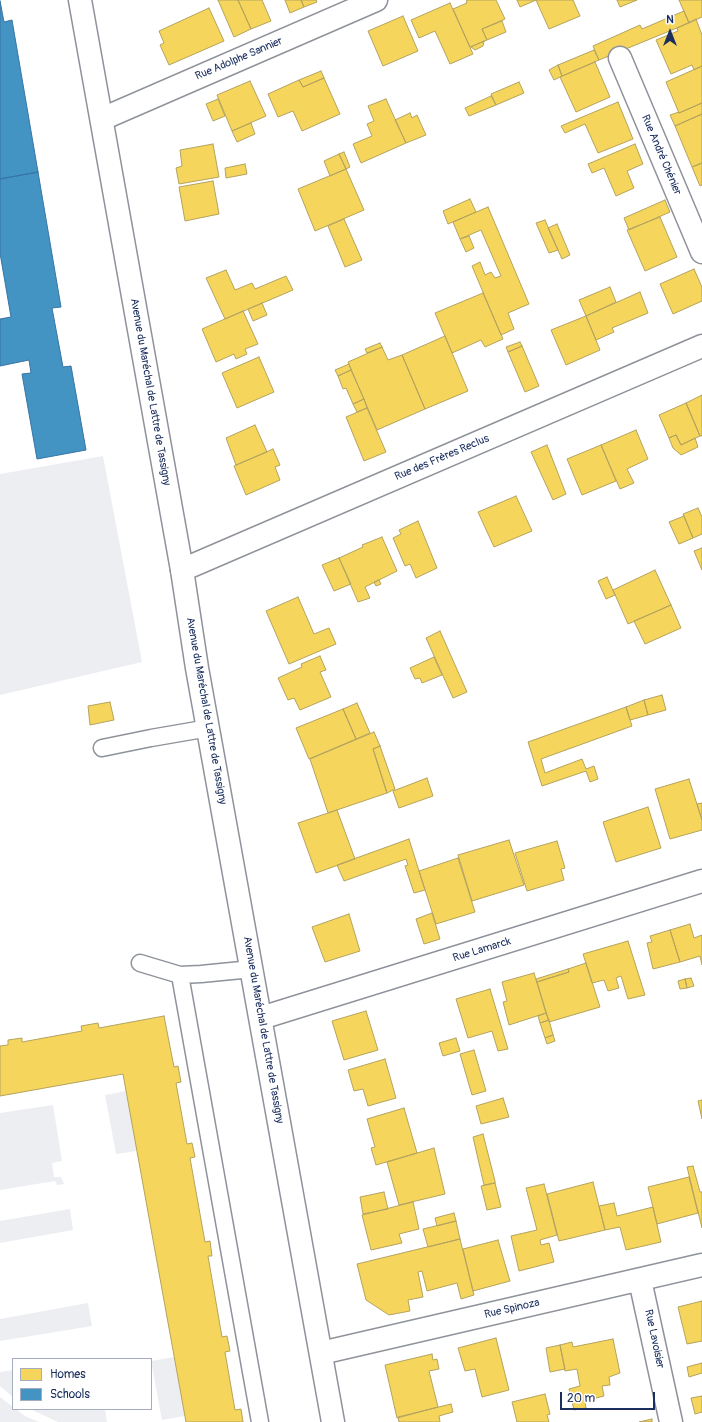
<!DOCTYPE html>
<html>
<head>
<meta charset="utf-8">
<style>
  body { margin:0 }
  #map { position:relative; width:702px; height:1422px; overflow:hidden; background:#fff; font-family:Pangolin,sans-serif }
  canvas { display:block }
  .legend { position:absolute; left:12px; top:1358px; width:140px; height:52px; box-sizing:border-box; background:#fff; border:1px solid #a4acbf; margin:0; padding:5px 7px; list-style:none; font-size:12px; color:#1b2f5e }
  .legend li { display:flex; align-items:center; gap:8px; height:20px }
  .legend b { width:20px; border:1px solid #a4acbf }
  .north { position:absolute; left:650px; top:12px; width:40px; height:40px; -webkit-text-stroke:3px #fff; paint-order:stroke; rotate:0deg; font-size:11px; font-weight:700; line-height:16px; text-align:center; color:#1b2f5e }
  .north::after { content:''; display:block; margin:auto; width:14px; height:18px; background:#1b2f5e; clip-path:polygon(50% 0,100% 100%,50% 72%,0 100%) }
  .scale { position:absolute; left:560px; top:1392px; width:95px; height:18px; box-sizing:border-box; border:2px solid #1b2f5e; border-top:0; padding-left:5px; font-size:12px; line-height:14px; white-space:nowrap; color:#1b2f5e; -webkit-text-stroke:3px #fff; paint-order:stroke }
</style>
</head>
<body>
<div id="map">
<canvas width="702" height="1422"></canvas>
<ul class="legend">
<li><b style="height:11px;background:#f6d55c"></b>Homes</li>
<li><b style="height:11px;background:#4393c3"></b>Schools</li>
</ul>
<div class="north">N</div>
<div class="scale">20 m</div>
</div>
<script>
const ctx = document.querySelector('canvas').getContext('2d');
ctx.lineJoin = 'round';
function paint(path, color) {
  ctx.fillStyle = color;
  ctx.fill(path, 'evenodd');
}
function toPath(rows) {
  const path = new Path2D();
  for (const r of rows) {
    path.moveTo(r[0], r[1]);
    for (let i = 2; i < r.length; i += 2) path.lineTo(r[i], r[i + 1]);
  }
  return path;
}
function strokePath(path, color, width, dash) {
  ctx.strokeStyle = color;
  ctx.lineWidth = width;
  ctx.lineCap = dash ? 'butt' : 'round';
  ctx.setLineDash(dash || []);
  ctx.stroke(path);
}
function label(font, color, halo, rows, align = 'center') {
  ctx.font = font + ' Pangolin,sans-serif';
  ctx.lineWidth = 4;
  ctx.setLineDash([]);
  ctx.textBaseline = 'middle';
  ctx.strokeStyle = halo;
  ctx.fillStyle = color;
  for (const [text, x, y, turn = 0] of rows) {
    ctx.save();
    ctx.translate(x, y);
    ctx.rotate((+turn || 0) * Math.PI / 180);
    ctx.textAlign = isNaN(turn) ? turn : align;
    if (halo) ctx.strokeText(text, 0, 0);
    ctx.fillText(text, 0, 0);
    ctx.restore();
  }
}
const green = toPath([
  [103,456,142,662,0,695,0,474],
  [126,1091,137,1151,116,1154,105,1095],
  [53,1105,62,1161,52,1163,54,1177,61,1177,64,1184,57,1185,55,1181,0,1190,0,1113],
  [70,1209,73,1230,0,1243,0,1221],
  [88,1303,92,1326,0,1341,0,1319],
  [174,1357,185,1416,162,1420,151,1361],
  [13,1370,13,1397,0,1386,0,1372],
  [0,1397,13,1407,13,1409,16,1409,25,1416,39,1422,0,1422],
  [30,1409,105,1409,107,1422,58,1422]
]);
const homes = toPath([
  [218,0,238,0,251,29,234,37,218,0],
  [238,0,262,0,271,21,251,29,238,0],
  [285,0,301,0,304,7,290,13,285,0],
  [301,0,316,0,317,2,304,7,301,0],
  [468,0,496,0,505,19,482,29,487,40,470,47,453,9,467,3,466,1,468,0],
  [517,0,536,0,520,7,517,0],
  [536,0,573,0,580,16,549,29,536,0],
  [617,0,637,0,620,7,617,0],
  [679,0,702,0,702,17,689,23,679,0],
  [450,3,473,54,450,64,435,31,419,38,411,20,450,3],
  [209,8,224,41,169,65,160,45,164,43,159,31,209,8],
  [684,11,689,23,599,60,593,46,640,25,642,29,684,11],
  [403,16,418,51,383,66,368,31,403,16],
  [696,19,702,35,702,66,694,70,692,65,671,74,656,40,678,31,677,28,696,19],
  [502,21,506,32,487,40,482,29,502,21],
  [484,41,483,46,475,50,471,47,484,41],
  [594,50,599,60,562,76,558,65,594,50],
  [595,62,610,97,576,112,560,77,595,62],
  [558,65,562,76,554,80,549,70,558,65],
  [702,66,702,103,679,113,666,82,702,66],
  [321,71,324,78,303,87,299,80,321,71],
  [324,78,340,114,302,131,293,111,278,117,268,94,299,80,303,87,324,78],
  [250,81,266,116,232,131,217,95,250,81],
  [519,82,524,93,496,105,491,94,519,82],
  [491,96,496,105,469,116,465,108,491,96],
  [218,99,225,116,213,121,206,104,218,99],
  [386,99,406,143,361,163,353,144,372,136,367,124,374,121,368,106,386,99],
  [618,102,633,139,598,153,585,124,565,133,561,126,618,102],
  [702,103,702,114,675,126,670,115,679,112,679,113,702,103],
  [410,113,412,118,417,115,426,135,406,143,395,120,410,113],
  [702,114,702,163,692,167,675,126,702,114],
  [251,123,255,134,237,142,232,131,251,123],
  [213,144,219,177,179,184,176,168,182,166,180,150,213,144],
  [635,144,643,164,627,171,634,188,616,196,604,168,592,173,588,164,635,144],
  [344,152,350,167,346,169,339,154,344,152],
  [339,154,346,169,330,176,324,161,339,154],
  [702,163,702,185,700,186,692,167,702,163],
  [245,164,247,174,226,178,225,168,245,164],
  [346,169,364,210,315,231,298,189,346,169],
  [213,181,219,214,185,221,179,187,213,181],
  [470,199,476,212,448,224,443,211,470,199],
  [665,200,670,212,629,230,624,218,665,200],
  [488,207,529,304,508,313,514,329,501,335,472,266,480,262,485,275,491,272,495,278,501,276,481,230,460,239,453,222,488,207],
  [660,217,677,257,645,271,627,230,660,217],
  [344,219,362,260,345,267,328,226,344,219],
  [545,220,558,250,549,253,536,223,545,220],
  [557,224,570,255,562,259,548,228,557,224],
  [469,236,474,248,466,252,460,239,469,236],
  [694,269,702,287,702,301,673,314,660,284,694,269],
  [226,270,235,290,252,283,255,289,286,276,293,290,225,319,206,278,226,270],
  [610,287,616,302,586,316,579,300,610,287],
  [640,292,648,313,612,328,614,332,596,340,586,316,640,292],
  [483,293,503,339,485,347,481,340,452,353,435,313,483,293],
  [262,303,267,315,253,321,248,309,262,303],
  [243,311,258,344,245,349,247,354,236,359,234,354,216,362,202,329,243,311],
  [586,316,600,350,566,365,551,330,586,316],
  [445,336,468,391,425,409,402,355,445,336],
  [520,342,522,346,508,352,506,347,520,342],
  [380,343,382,347,367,353,365,349,380,343],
  [522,346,539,386,525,392,508,352,522,346],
  [382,347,388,360,402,355,425,409,377,430,348,362,382,347],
  [259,357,274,392,237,408,222,373,259,357],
  [349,364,351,370,338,376,335,370,349,364],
  [351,370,364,399,353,404,346,388,343,389,338,376,351,370],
  [702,395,702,436,700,436,686,403,702,395],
  [364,399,367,408,357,412,353,404,364,399],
  [686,403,700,436,681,445,676,435,669,438,659,415,686,403],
  [367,408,386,452,364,461,346,417,367,408],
  [255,425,267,452,236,465,226,438,255,425],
  [636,430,648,459,627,469,634,483,620,489,601,445,636,430],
  [676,435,681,445,695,438,698,447,681,455,673,448,669,438,676,435],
  [547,445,566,494,553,500,531,452,547,445],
  [601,445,616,481,582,495,567,459,601,445],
  [273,449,280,465,275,467,280,480,246,495,234,466,273,449],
  [516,496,532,531,494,547,478,512,516,496],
  [698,508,702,517,702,534,693,538,683,514,698,508],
  [684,516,693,538,679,544,669,522,684,516],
  [418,521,437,568,416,578,410,564,405,566,393,538,401,534,399,530,418,521],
  [382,537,397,571,365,587,370,598,358,602,339,558,363,547,362,545,382,537],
  [702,548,702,570,694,551,702,548],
  [339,558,351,584,334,591,322,565,339,558],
  [655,570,671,605,628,624,613,590,655,570],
  [607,577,615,595,606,599,598,581,607,577],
  [379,580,381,584,376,586,374,582,379,580],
  [298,597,314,634,329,628,336,644,289,664,266,611,298,597],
  [671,605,681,628,645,644,634,621,671,605],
  [440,631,467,692,453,698,426,638,440,631],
  [320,656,326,670,320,672,331,697,300,710,294,698,288,700,278,678,302,667,301,664,320,656],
  [434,657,442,675,422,683,420,678,415,679,410,668,434,657],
  [662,695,666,710,648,715,644,700,662,695],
  [644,700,648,715,630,720,626,707,644,700],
  [110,702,114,720,90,725,88,706,110,702],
  [357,703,370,733,356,739,343,709,357,703],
  [626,707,632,726,541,759,545,773,582,759,586,769,594,766,598,779,590,782,586,771,542,786,528,742,626,707],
  [343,709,356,739,309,759,296,728,343,709],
  [374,732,380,746,373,749,387,793,328,813,310,759,374,732],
  [380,746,395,789,387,793,373,749,380,746],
  [427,778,433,796,399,808,393,791,427,778],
  [689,779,702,820,702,830,670,839,655,789,689,779],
  [702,803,702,820,697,804,702,803],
  [648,807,661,848,616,862,603,822,648,807],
  [337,810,355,859,316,873,298,823,337,810],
  [409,839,425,890,414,893,405,866,408,865,406,859,344,881,337,865,409,839],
  [509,840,524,885,472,901,458,855,509,840],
  [557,841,565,868,561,869,564,880,527,891,515,853,557,841],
  [458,858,475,912,436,924,419,871,458,858],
  [432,913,440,939,424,944,416,919,432,913],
  [349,914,360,951,325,962,312,927,349,914],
  [690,924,694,938,702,935,702,965,700,956,680,962,670,930,690,924],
  [670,930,680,962,653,969,647,943,652,942,650,936,670,930],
  [628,941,645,995,628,999,621,976,616,978,619,988,608,991,604,980,592,983,583,954,628,941],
  [586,963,600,1007,549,1022,537,982,569,972,568,969,586,963],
  [568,969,569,972,537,982,536,979,568,969],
  [534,973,546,1013,509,1025,503,1002,507,1001,502,982,534,973],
  [691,978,694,986,687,988,685,979,691,978],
  [685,979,687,988,680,989,678,981,685,979],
  [490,989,508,1049,498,1051,492,1031,468,1038,456,999,490,989],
  [366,1011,378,1050,344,1060,332,1021,366,1011],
  [546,1013,549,1020,540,1023,538,1016,546,1013],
  [164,1016,174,1067,178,1066,181,1082,176,1083,187,1144,192,1143,195,1157,190,1158,205,1242,210,1241,212,1256,208,1256,222,1337,227,1336,230,1351,225,1352,235,1410,241,1409,243,1422,186,1422,123,1074,0,1096,0,1046,8,1045,8,1040,22,1038,22,1042,82,1031,81,1026,98,1023,99,1028,164,1016],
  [549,1020,553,1035,545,1038,540,1023,549,1020],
  [553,1035,555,1041,547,1044,545,1038,553,1035],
  [456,1038,460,1051,443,1056,439,1043,456,1038],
  [474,1050,486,1091,472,1095,460,1054,474,1050],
  [385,1059,396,1098,368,1106,363,1089,354,1091,348,1070,385,1059],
  [503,1098,509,1117,481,1124,476,1106,503,1098],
  [702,1100,702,1119,698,1101,702,1100],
  [404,1108,417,1153,376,1165,371,1148,375,1147,367,1119,404,1108],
  [483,1134,495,1181,495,1183,484,1185,473,1137,483,1134],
  [434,1148,445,1194,399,1205,387,1162,434,1148],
  [693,1166,700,1192,702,1192,702,1228,687,1167,693,1166],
  [689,1177,698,1213,657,1224,648,1187,689,1177],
  [593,1182,605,1230,559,1241,547,1194,593,1182],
  [495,1183,501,1207,487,1210,481,1186,495,1183],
  [544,1184,557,1235,540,1240,541,1245,549,1243,554,1262,519,1271,511,1236,537,1230,526,1188,544,1184],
  [384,1192,388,1209,363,1214,360,1197,384,1192],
  [413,1202,419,1229,399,1234,402,1243,371,1250,362,1215,413,1202],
  [614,1203,617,1216,653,1207,661,1242,626,1250,620,1227,605,1230,599,1206,614,1203],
  [454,1213,456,1221,437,1226,435,1218,454,1213],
  [456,1221,460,1239,428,1247,423,1229,456,1221],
  [460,1239,474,1295,461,1299,457,1283,427,1291,422,1271,418,1272,423,1297,408,1300,410,1311,389,1315,366,1300,357,1264,460,1239],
  [498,1240,510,1281,473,1291,463,1249,498,1240],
  [702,1301,702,1341,687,1344,678,1307,702,1301],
  [496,1338,509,1390,482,1397,475,1369,465,1371,458,1348,496,1338],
  [613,1339,620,1373,609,1377,610,1385,602,1386,604,1396,585,1401,586,1408,574,1410,569,1389,580,1386,577,1369,565,1371,560,1345,572,1342,573,1347,613,1339],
  [560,1345,565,1369,550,1372,546,1348,560,1345],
  [432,1354,433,1360,437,1359,439,1369,429,1371,438,1407,397,1418,385,1365,432,1354],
  [702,1363,702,1373,689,1377,687,1367,702,1363],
  [545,1394,550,1414,547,1415,549,1422,517,1422,512,1402,545,1394],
  [702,1396,702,1412,695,1414,691,1398,702,1396],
  [451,1404,453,1412,439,1416,440,1422,399,1422,398,1417,451,1404],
  [652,1419,652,1422,639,1422,652,1419]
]);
const schools = toPath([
  [0,1,4,22,12,20,38,172,0,179,0,1],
  [38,172,61,307,52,308,63,367,71,366,86,450,37,459,22,374,31,373,29,360,0,366,0,319,11,317,0,253,0,179,38,172]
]);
const lane = toPath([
  [102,748,151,738,209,728],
  [140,963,180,975,201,974,252,969],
  [180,975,260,1422]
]);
const street = toPath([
  [620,58,702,252],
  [102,119,376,0],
  [182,570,702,346],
  [261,1018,702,881],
  [640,1280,671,1422],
  [321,1353,702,1265]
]);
const secondary = toPath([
  [80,0,182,570,197,668,333,1422]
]);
const streetNames = [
  ["Rue Adolphe Sannier",239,59,-23],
  ["Rue André Chénier",661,155,67],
  ["Avenue du Maréchal de Lattre de Tassigny",150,392,80],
  ["Rue des Frères Reclus",442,458,-23],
  ["Avenue du Maréchal de Lattre de Tassigny",206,711,80],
  ["Rue Lamarck",482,950,-17],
  ["Avenue du Maréchal de Lattre de Tassigny",263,1030,80],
  ["Rue Spinoza",512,1309,-13],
  ["Rue Lavoisier",654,1339,78]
];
paint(green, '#edeef2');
paint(homes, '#f6d55c');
strokePath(homes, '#b4a35d', 1);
paint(schools, '#4393c3');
strokePath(schools, '#3775a5', 1);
strokePath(lane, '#8e929a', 19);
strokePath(street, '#8e929a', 25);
strokePath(secondary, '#8e929a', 25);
strokePath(lane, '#fff', 16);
strokePath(street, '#fff', 22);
strokePath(secondary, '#fff', 22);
label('11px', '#1b2f5e', '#fff', streetNames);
</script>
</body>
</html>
